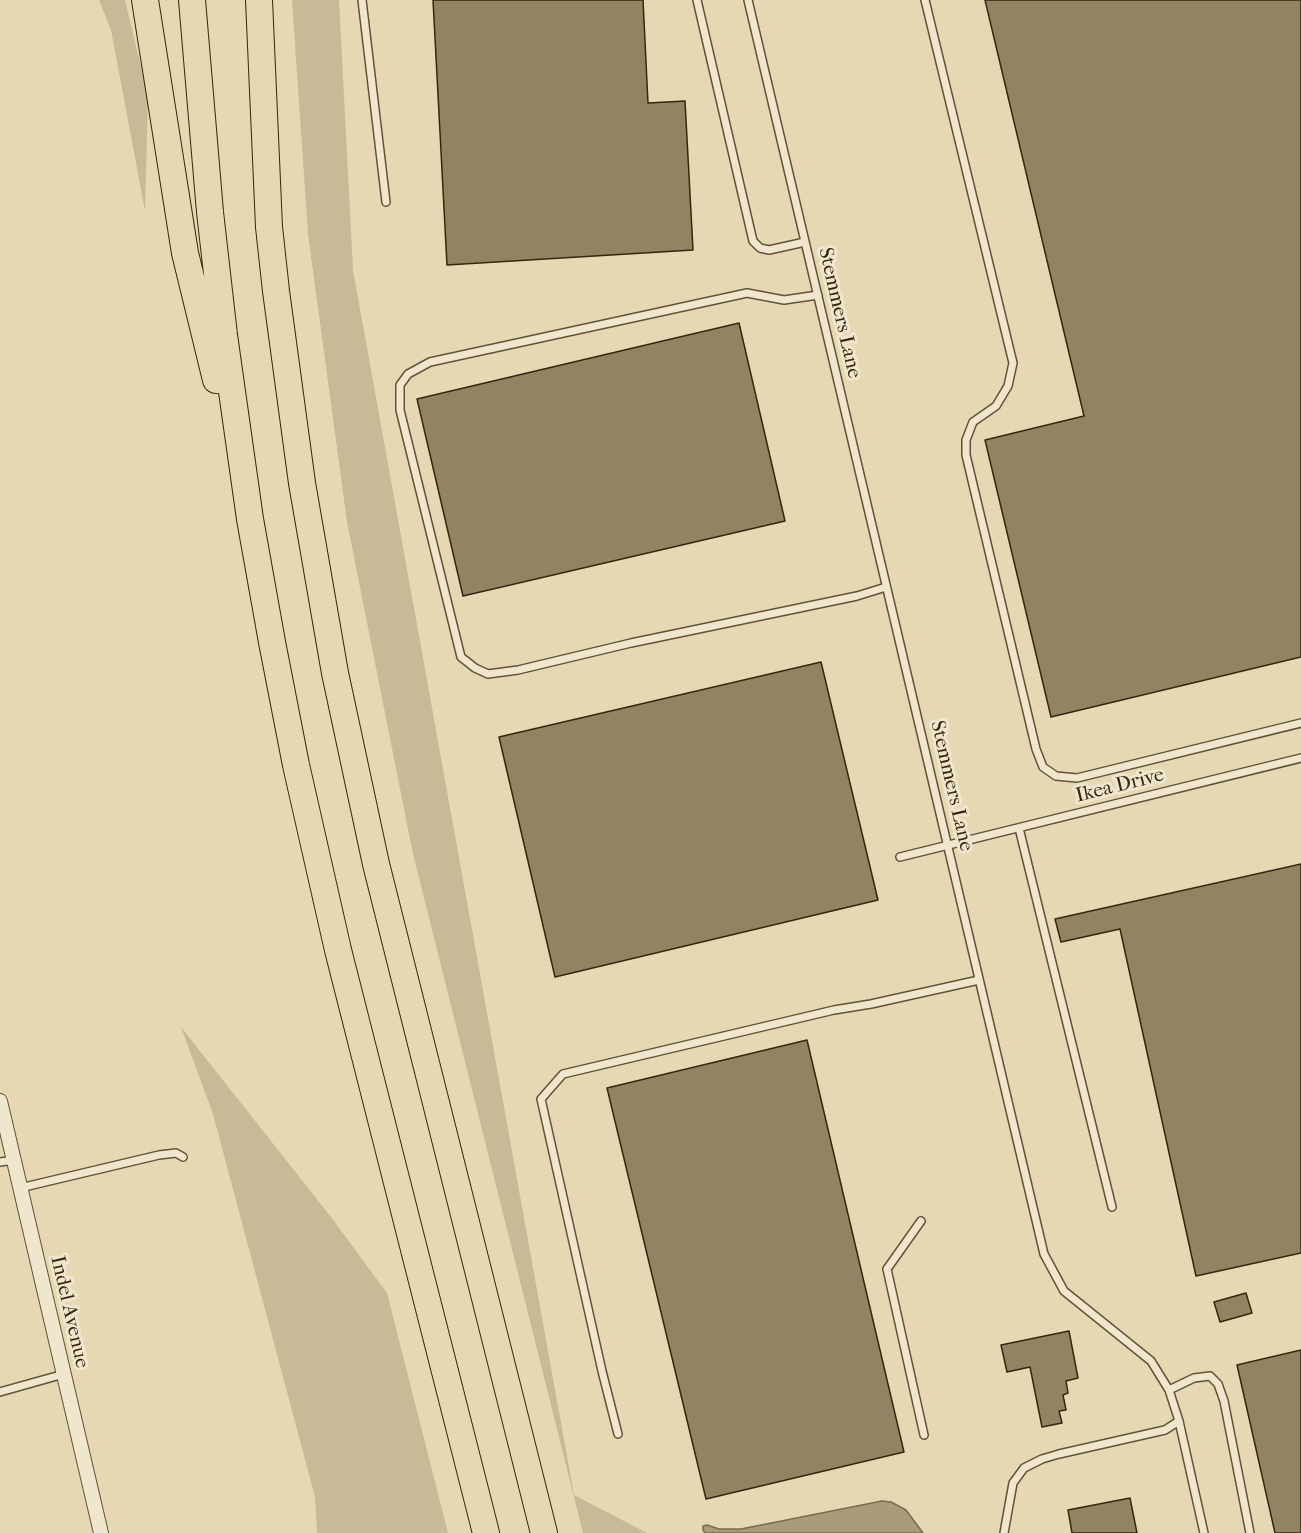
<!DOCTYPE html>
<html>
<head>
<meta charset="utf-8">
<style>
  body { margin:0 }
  canvas { display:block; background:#e6d8b2 }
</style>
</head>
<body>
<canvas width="1301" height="1533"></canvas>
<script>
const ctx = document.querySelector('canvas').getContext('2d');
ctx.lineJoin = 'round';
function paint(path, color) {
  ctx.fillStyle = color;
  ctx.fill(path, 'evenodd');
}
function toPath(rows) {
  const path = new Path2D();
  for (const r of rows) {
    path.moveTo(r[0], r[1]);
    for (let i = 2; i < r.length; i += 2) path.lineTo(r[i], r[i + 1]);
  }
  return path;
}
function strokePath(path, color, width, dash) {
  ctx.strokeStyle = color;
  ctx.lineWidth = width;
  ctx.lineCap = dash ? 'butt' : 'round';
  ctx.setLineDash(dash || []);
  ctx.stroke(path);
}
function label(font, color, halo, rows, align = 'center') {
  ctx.font = font + ' "IM FELL French Canon",serif';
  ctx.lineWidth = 6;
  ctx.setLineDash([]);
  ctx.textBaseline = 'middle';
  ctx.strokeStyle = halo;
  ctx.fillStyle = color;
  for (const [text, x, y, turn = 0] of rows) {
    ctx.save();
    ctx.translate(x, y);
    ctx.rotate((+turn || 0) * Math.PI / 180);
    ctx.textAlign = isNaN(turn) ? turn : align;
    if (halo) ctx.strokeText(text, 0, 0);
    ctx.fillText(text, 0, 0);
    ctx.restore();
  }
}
const green = toPath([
  [99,0,125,0,148,96,145,211,111,30],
  [292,0,339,0,353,270,574,1495,647,1533,583,1533,413,854,347,522,308,234],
  [181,1027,331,1217,387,1293,448,1533,317,1533,315,1497,213,1114]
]);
const water = toPath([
  [882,1501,891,1502,906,1510,923,1533,705,1533,703,1530,703,1526,707,1525,719,1529,741,1529,882,1501]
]);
const building = toPath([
  [433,0,643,0,648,103,685,101,693,250,447,265,433,0],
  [985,0,1301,0,1301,657,1051,717,985,440,1084,416,985,0],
  [739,323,785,521,463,596,417,399,739,323],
  [821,662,878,900,555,977,499,737,821,662],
  [1301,864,1301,1253,1196,1276,1120,929,1061,942,1055,919,1301,864],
  [807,1040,904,1452,706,1499,607,1088,807,1040],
  [1246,1293,1252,1313,1220,1322,1214,1302,1246,1293],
  [1069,1331,1078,1378,1066,1381,1068,1393,1063,1395,1066,1410,1059,1411,1062,1423,1042,1427,1030,1367,1007,1372,1001,1345,1069,1331],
  [1301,1350,1301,1533,1275,1533,1237,1365,1301,1350],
  [1130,1498,1137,1533,1072,1533,1068,1510,1130,1498]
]);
const service = toPath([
  [362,0,386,202],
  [697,0,753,241,760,248,769,250,805,242],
  [748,0,1044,1254,1064,1291,1151,1361,1169,1390,1179,1421,1204,1533],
  [925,0,1013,363,1008,386,996,406,973,422,966,440,966,455,1036,749,1043,767,1056,776,1077,778,1301,723],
  [818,295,784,300,747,293,430,362,408,374,400,385,400,410,461,657,475,668,488,674,518,670,631,643,857,596,886,587],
  [1019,828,1112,1207],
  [900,857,1301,758],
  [0,1162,14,1160],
  [20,1188,159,1155,176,1153,183,1157],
  [921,1221,887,1269,924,1435],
  [1169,1390,1194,1378,1210,1376,1218,1384,1224,1401,1250,1533],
  [0,1392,64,1374],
  [618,1434,602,1371,541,1099,563,1074,834,1010,871,1004,979,980],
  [1004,1533,1013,1483,1024,1468,1042,1459,1059,1454,1165,1430,1179,1421]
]);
const minor = toPath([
  [0,1101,101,1533]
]);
const motorway = toPath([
  [145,0,185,253,216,380],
  [192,0,210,212,224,335,250,519,272,642,296,765,338,950,486,1533],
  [259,0,269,227,276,291,302,483,335,673,376,864,544,1533]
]);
const streetNames = [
  ["Stemmers Lane",839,313,77],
  ["Stemmers Lane",951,786,77],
  ["Ikea Drive",1120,786,-14],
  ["Indel Avenue",69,1312,77]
];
paint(green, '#c8ba96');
paint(water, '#aa9b7a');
strokePath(water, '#7c6c4f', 1.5);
paint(building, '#928363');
strokePath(building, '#36260e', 1.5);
strokePath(service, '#625237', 10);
strokePath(minor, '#625237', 16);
strokePath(motorway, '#36260e', 28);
strokePath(service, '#efe6cd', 7);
strokePath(minor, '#efe6cd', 14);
strokePath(motorway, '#e6d8b2', 26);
label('20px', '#36260e', '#efe6cd', streetNames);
</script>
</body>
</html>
